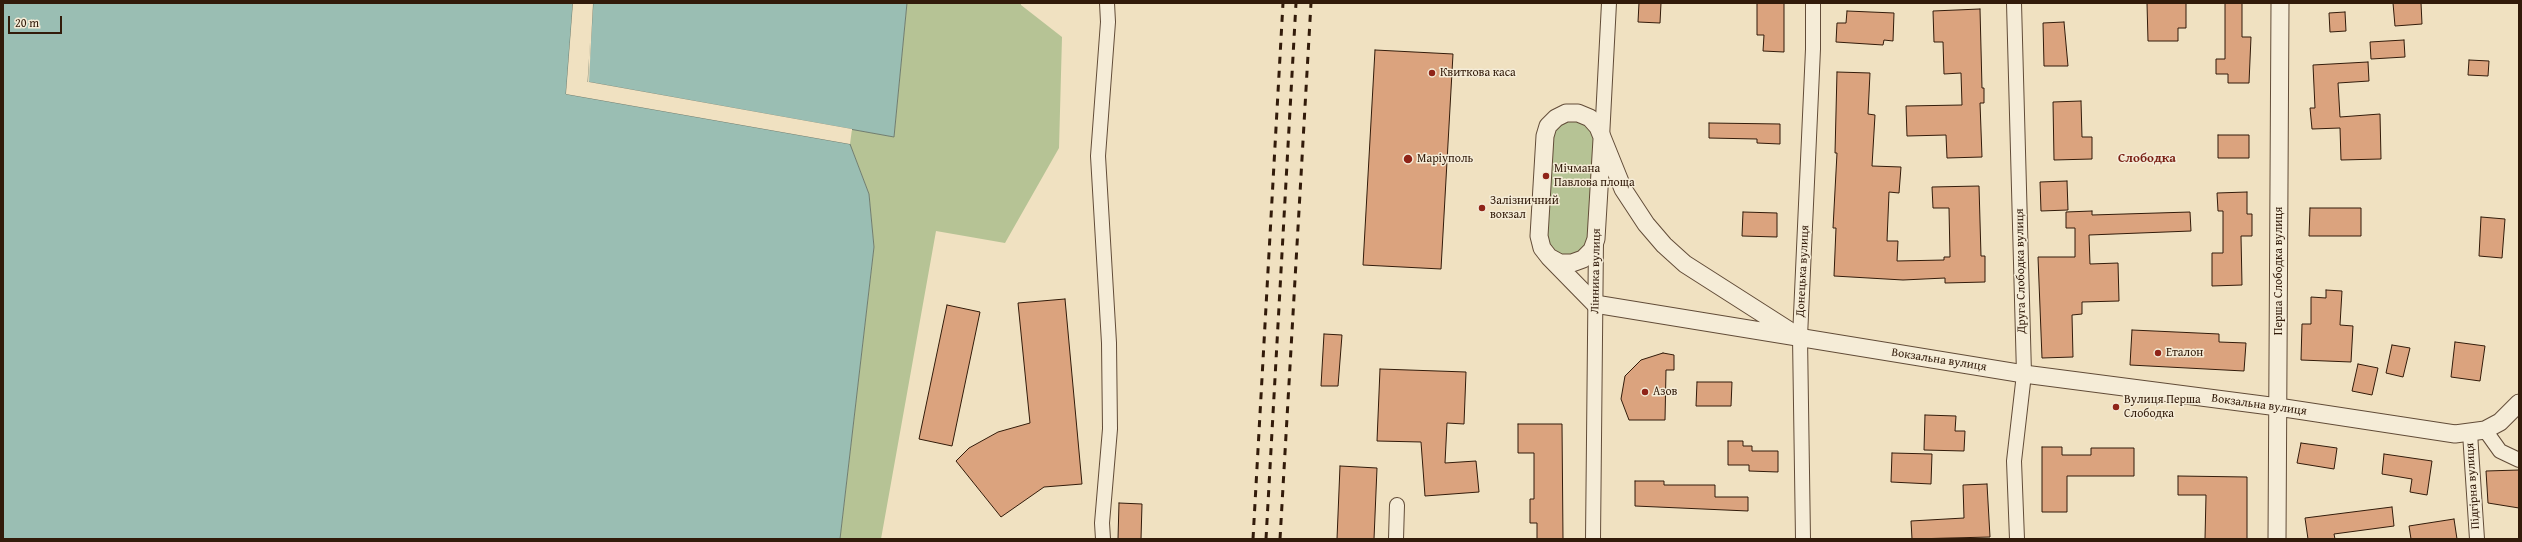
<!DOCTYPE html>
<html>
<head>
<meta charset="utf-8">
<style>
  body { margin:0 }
  #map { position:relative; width:2522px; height:542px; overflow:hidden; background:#f0e1c1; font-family:"Gentium Book Plus",serif }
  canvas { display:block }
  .frame { position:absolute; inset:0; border:4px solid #321b0a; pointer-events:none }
  .scale { position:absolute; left:8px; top:16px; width:54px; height:18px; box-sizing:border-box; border:2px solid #321b0a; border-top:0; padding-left:5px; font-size:12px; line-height:14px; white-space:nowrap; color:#321b0a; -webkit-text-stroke:3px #f5ecd7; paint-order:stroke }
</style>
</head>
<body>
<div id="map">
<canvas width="2522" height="542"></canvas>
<div class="frame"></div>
<div class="scale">20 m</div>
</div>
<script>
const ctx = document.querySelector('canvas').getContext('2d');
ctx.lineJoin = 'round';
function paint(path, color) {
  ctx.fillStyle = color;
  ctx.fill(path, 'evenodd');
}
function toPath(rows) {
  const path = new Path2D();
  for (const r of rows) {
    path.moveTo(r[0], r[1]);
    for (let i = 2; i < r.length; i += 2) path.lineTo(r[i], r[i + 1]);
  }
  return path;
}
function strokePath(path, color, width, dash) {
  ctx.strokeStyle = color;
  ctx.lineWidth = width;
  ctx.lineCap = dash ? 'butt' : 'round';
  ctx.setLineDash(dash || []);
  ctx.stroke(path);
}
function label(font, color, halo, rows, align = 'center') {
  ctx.font = font + ' "Gentium Book Plus",serif';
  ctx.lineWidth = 3;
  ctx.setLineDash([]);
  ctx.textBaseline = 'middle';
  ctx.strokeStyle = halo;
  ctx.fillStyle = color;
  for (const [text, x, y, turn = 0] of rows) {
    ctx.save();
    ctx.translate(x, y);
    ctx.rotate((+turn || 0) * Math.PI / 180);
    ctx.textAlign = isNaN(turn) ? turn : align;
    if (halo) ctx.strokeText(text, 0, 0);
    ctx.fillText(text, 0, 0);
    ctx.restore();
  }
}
const green = toPath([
  [907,3,1021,3,1021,5,1062,37,1059,148,1005,243,936,231,881,539,840,539,874,247,869,194,850,144,852,129,894,137],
  [1566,119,1582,120,1593,132,1594,140,1588,238,1581,253,1566,258,1551,251,1546,236,1554,130]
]);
const water = toPath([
  [3,3,573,3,566,94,850,144,869,194,874,247,840,539,3,539,3,3],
  [593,3,907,3,894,137,588,82,593,3]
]);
const pier = toPath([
  [573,3,575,3,568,93,850,142,850,144,566,94],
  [591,3,593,3,589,82,852,129,852,131,588,84]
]);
const building = toPath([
  [1639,3,1661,3,1660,23,1638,22,1639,3],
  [1757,3,1784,3,1784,52,1763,51,1764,35,1757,35,1757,3],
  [2147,3,2186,3,2186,28,2178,28,2178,41,2148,41,2147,3],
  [2225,3,2242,3,2242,37,2251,37,2249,83,2228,83,2228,74,2216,74,2216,59,2225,59,2225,3],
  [2393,3,2421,3,2422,24,2395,26,2393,3],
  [1980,9,1982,88,1984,88,1984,103,1980,103,1982,157,1947,158,1946,135,1907,136,1906,106,1962,105,1961,73,1944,74,1943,42,1934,42,1933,11,1980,9],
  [1847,11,1894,13,1893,41,1884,40,1883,45,1836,42,1837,23,1846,23,1847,11],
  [2345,12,2346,31,2330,32,2329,13,2345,12],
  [2064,22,2068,66,2044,66,2043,23,2064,22],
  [2404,40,2405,57,2371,59,2370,42,2404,40],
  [1375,50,1453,54,1441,269,1363,265,1375,50],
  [2469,60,2489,61,2488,76,2468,75,2469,60],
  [2368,62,2369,81,2338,83,2340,117,2380,114,2381,159,2341,160,2340,128,2312,129,2310,108,2315,108,2313,65,2368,62],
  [1837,72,1870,73,1868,114,1875,115,1872,166,1901,167,1899,193,1889,192,1887,241,1898,241,1897,261,1944,260,1944,257,1950,257,1949,208,1933,208,1932,187,1979,186,1981,256,1985,256,1985,282,1945,283,1945,278,1903,280,1834,276,1836,228,1833,228,1837,153,1835,153,1837,72],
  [2081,101,2082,137,2092,137,2092,159,2054,160,2053,102,2081,101],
  [1709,123,1780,124,1780,144,1757,143,1757,139,1709,138,1709,123],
  [2218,135,2249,135,2249,158,2218,158,2218,135],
  [2067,181,2068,210,2041,211,2040,182,2067,181],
  [2247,192,2247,214,2252,214,2252,236,2241,236,2242,285,2212,286,2212,253,2223,253,2223,211,2218,211,2217,193,2247,192],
  [2310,208,2361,208,2361,236,2309,236,2310,208],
  [2092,211,2092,215,2190,212,2191,231,2089,235,2090,264,2118,263,2119,301,2082,302,2082,314,2072,315,2073,357,2042,358,2038,257,2075,257,2075,228,2066,228,2066,212,2092,211],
  [1743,212,1777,213,1777,237,1742,236,1743,212],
  [2481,217,2505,219,2502,258,2479,256,2481,217],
  [2326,290,2342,291,2340,325,2353,326,2351,362,2301,360,2302,324,2311,324,2311,297,2326,298,2326,290],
  [1065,299,1082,484,1044,487,1001,517,956,461,969,448,998,432,1030,423,1018,303,1065,299],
  [947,305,980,312,952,446,919,439,947,305],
  [2132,330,2219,334,2219,342,2246,343,2244,371,2130,365,2132,330],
  [1324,334,1342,335,1338,386,1321,386,1324,334],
  [2455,342,2485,346,2480,381,2451,377,2455,342],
  [2392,345,2410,348,2403,377,2386,373,2392,345],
  [1663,353,1674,355,1674,370,1666,370,1665,420,1629,420,1621,399,1625,376,1641,360,1663,353],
  [2358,364,2378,368,2372,395,2352,391,2358,364],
  [1380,369,1466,372,1464,424,1447,423,1445,463,1476,461,1479,492,1425,496,1421,442,1377,441,1380,369],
  [1697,382,1732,382,1731,406,1696,406,1697,382],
  [1925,415,1956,416,1955,431,1965,431,1964,451,1924,450,1925,415],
  [1518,424,1562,424,1563,539,1537,539,1537,523,1530,523,1530,499,1534,499,1534,453,1518,453,1518,424],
  [1728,441,1743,441,1743,446,1752,446,1752,451,1778,451,1778,472,1749,471,1749,465,1728,465,1728,441],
  [2301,443,2337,448,2334,469,2297,463,2301,443],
  [2042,447,2062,447,2062,455,2091,455,2091,448,2134,448,2134,476,2067,476,2067,512,2042,512,2042,447],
  [1892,453,1932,454,1931,484,1891,482,1892,453],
  [2384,454,2432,461,2427,495,2410,492,2412,479,2382,474,2384,454],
  [1340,466,1377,468,1374,539,1337,539,1340,466],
  [2519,470,2519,508,2488,503,2486,471,2519,470],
  [2178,476,2247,477,2247,539,2205,539,2206,495,2178,495,2178,476],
  [1635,481,1664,481,1664,485,1715,485,1715,497,1748,497,1748,511,1635,506,1635,481],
  [1987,484,1990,537,1912,539,1911,521,1964,518,1963,485,1987,484],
  [1119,503,1142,504,1141,539,1118,539,1119,503],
  [2392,507,2394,526,2334,534,2335,539,2308,539,2305,518,2392,507],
  [2454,519,2457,539,2411,539,2409,526,2454,519]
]);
const minor = toPath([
  [2014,3,2024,374,2014,461,2017,539],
  [1602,138,1609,3],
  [2485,430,2500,451,2519,460],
  [2470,433,2477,539],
  [1103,539,1102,523,1110,429,1109,343,1098,156,1108,22,1107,3],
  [1396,539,1397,505],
  [1593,539,1596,239],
  [1803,539,1800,337,1813,49,1813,3]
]);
const tertiary = toPath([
  [1602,139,1596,239,1592,250,1583,259,1572,263,1560,263,1549,257,1542,248,1539,236,1545,136,1548,126,1556,118,1566,113,1578,113,1590,118,1598,127,1623,189,1646,224,1664,245,1685,264,1793,333],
  [1549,257,1595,304,2024,374,2278,407,2455,434,2485,430,2500,422,2519,403],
  [2277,539,2280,3]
]);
const rail = toPath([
  [1253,539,1283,3],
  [1266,539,1296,3],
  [1280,539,1311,3]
]);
const markers = [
  [1432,73,4,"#8f2418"],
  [1408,159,5,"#8f2418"],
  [1546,176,4,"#8f2418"],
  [1482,208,4,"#8f2418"],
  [2158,353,4,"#8f2418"],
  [1645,392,4,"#8f2418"],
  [2116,407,4,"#8f2418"]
];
const poiNames = [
  ["Квиткова каса",1440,73],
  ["Маріуполь",1417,159],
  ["Мічмана",1554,169],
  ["Павлова площа",1554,183],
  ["Залізничний",1490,201],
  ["вокзал",1490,215],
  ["Еталон",2166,353],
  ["Азов",1653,392],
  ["Вулиця Перша",2124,400],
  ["Слободка",2124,414]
];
const streetNames = [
  ["Лінника вулиця",1596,271,-89],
  ["Донецька вулиця",1803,271,-87],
  ["Друга Слободка вулиця",2021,271,-91],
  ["Перша Слободка вулиця",2279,271,-90],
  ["Вокзальна вулиця",1939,360,9],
  ["Вокзальна вулиця",2259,405,8],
  ["Підгірна вулиця",2473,486,-94]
];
const neighbourhoodNames = [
  ["Слободка",2147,159]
];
paint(green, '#b6c395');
paint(water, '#9abeb3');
strokePath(water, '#707d6f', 1);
paint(pier, '#f0e1c1');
paint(building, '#dba37e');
strokePath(building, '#321b0a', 1);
strokePath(minor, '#624c38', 16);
strokePath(tertiary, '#624c38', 19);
strokePath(minor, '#f5ecd7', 14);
strokePath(tertiary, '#f5ecd7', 17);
strokePath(rail, '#321b0a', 3, [7, 7]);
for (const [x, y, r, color] of markers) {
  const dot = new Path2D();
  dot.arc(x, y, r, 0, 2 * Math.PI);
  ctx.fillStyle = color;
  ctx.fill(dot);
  strokePath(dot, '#f5ecd7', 1.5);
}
label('12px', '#321b0a', '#f5ecd7', poiNames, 'left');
label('12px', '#321b0a', '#f5ecd7', streetNames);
label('bold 13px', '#7a1f14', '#f5ecd7', neighbourhoodNames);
</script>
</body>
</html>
